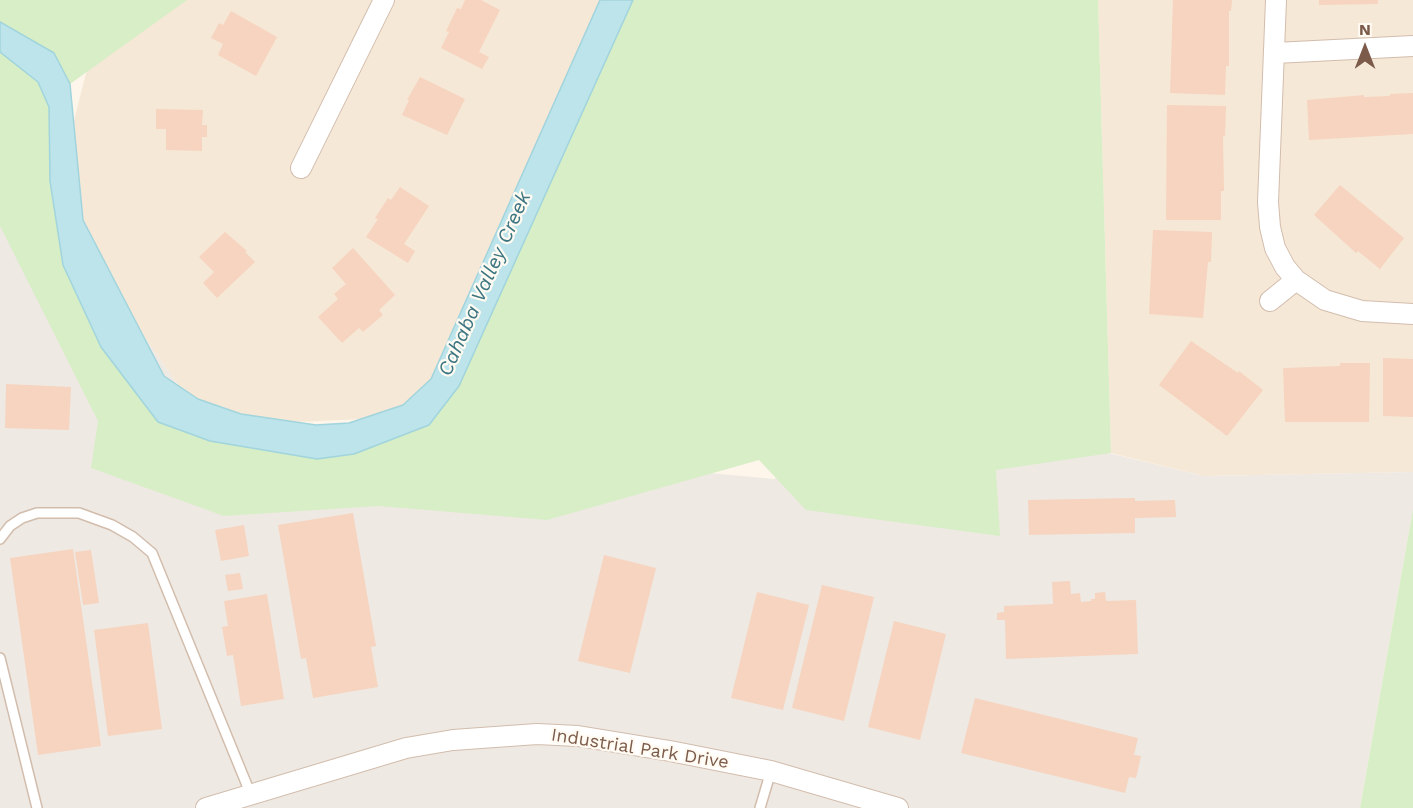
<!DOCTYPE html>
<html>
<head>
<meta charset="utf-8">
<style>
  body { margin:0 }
  #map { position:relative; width:1413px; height:808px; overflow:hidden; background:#fef6ea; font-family:"Work Sans",sans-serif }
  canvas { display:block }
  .north { position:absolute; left:1335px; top:18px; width:60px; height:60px; -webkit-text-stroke:4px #fffaf2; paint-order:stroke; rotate:0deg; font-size:16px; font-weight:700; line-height:24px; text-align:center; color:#7c5b4a }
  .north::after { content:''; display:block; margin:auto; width:21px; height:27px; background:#7c5b4a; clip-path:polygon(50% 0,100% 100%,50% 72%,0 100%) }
</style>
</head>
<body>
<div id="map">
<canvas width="1413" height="808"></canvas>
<div class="north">N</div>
</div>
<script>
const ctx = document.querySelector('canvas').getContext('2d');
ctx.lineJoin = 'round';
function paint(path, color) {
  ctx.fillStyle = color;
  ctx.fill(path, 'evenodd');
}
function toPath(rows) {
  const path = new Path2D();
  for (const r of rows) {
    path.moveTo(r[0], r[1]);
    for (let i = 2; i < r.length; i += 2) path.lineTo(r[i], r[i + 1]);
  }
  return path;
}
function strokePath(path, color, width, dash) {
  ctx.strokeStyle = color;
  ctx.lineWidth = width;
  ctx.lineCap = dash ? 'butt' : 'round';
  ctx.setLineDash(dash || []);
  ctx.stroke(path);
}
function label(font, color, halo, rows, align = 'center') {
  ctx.font = font + ' "Work Sans",sans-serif';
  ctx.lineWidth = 4.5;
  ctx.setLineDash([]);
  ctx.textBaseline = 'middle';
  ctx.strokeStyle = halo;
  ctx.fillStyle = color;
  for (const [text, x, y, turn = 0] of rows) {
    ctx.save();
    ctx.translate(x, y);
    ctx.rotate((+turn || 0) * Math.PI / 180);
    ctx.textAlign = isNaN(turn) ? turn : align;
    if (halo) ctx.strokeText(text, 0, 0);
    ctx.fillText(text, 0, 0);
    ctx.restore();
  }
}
const residential = toPath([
  [105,0,636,0,429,416,207,426,52,205],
  [1098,0,1413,0,1413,472,1204,476,1111,453]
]);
const industrial = toPath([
  [0,105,52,205,207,426,774,479,918,407,1204,476,1413,472,1413,509,1360,808,0,808]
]);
const green = toPath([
  [0,0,187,0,70,84,54,53,0,22],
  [633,0,1098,0,1111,453,996,470,1000,536,806,510,759,460,547,520,378,506,224,516,91,468,98,421,0,226,0,52,38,82,49,107,50,181,63,265,101,347,210,441,317,459,354,454,459,386],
  [1413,509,1413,808,1360,808]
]);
const water = toPath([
  [600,0,633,0,459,386,429,425,354,454,317,459,210,441,158,422,101,347,63,265,50,181,49,107,38,82,0,52,0,22,54,53,70,84,83,220,164,376,198,399,241,414,316,425,349,423,403,405,431,379,600,0]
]);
const building = toPath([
  [465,0,481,0,500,10,479,52,489,57,482,69,441,48,449,32,446,31,457,8,461,9],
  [1173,0,1232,0,1231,11,1229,11,1229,66,1226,66,1225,95,1170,93],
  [1319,0,1378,0,1378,4,1319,5],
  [231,11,277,37,256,76,218,55,223,44,211,38,219,23,223,25],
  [420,77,465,99,447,135,402,115,409,100,407,100],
  [1413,93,1413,134,1309,140,1307,100,1364,95,1364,97,1390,96,1390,94],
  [1167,105,1226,106,1225,136,1223,136,1224,191,1221,191,1221,220,1166,220],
  [156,109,203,110,202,125,207,125,207,137,202,137,202,151,166,150,166,129,156,129],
  [1340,185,1404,238,1380,269,1358,251,1356,253,1314,215],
  [400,187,429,206,404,244,415,251,408,263,366,237,378,219,375,218,388,198,391,200],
  [1153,230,1212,232,1211,262,1208,262,1203,318,1149,314],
  [225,232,247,251,245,252,255,262,217,298,203,283,214,272,199,257],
  [353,248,395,295,379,310,383,315,363,332,359,328,342,343,318,317,338,299,334,294,346,284,332,268],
  [1191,341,1238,373,1239,371,1263,390,1227,436,1159,385],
  [1383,358,1413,359,1413,417,1383,416],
  [1340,363,1370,363,1369,422,1285,422,1283,368,1340,366],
  [6,384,71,387,69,430,5,428],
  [1135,498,1135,501,1175,500,1176,517,1135,518,1135,533,1029,535,1028,500],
  [353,513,376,646,371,647,378,687,313,698,306,658,301,659,278,525],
  [244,525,249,556,221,561,215,530],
  [73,549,101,746,38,755,10,558],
  [91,550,99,603,83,605,75,552],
  [604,555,656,568,630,673,578,661],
  [240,573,243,589,228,591,225,575],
  [1070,581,1071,594,1080,593,1081,602,1091,601,1091,599,1095,599,1095,593,1105,592,1106,601,1136,600,1138,654,1006,659,1005,620,997,620,997,613,1004,612,1004,606,1053,604,1052,582],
  [822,585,874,597,844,721,792,708],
  [757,592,809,605,783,710,731,698],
  [267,594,284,699,241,706,233,655,227,656,222,627,228,626,224,601],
  [894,621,946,634,920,740,868,727],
  [148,623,162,729,108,736,94,630],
  [975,698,1138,738,1134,755,1141,756,1136,778,1129,777,1125,793,961,753]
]);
const lane = toPath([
  [0,539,10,526,22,518,37,513,79,513,112,525,133,537,152,553,251,795],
  [0,658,37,808],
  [760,808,771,771]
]);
const street = toPath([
  [1276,0,1268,202,1270,227,1275,248,1285,267,1296,280,1325,300,1362,311,1413,314],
  [1275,53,1413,46],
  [301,168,384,0],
  [1270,301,1296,280],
  [206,808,406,748,453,740,537,734,578,736,670,751,771,771,898,808]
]);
const streetNames = [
  ["Industrial Park Drive",640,749,9]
];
const waterNames = [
  ["Cahaba Valley Creek",485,284,-66]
];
paint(residential, '#f6e8d7');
paint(industrial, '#efe9e3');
paint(green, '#d7eec6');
paint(water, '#bce4ea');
strokePath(water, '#a1d4dd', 1.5);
paint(building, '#f6d4bf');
strokePath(lane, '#d2bdad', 12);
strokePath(street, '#d2bdad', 22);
strokePath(lane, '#fff', 9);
strokePath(street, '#fff', 20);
label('18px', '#7c5b4a', '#fffaf2', streetNames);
label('italic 20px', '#3c7682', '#fffaf2', waterNames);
</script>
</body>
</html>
